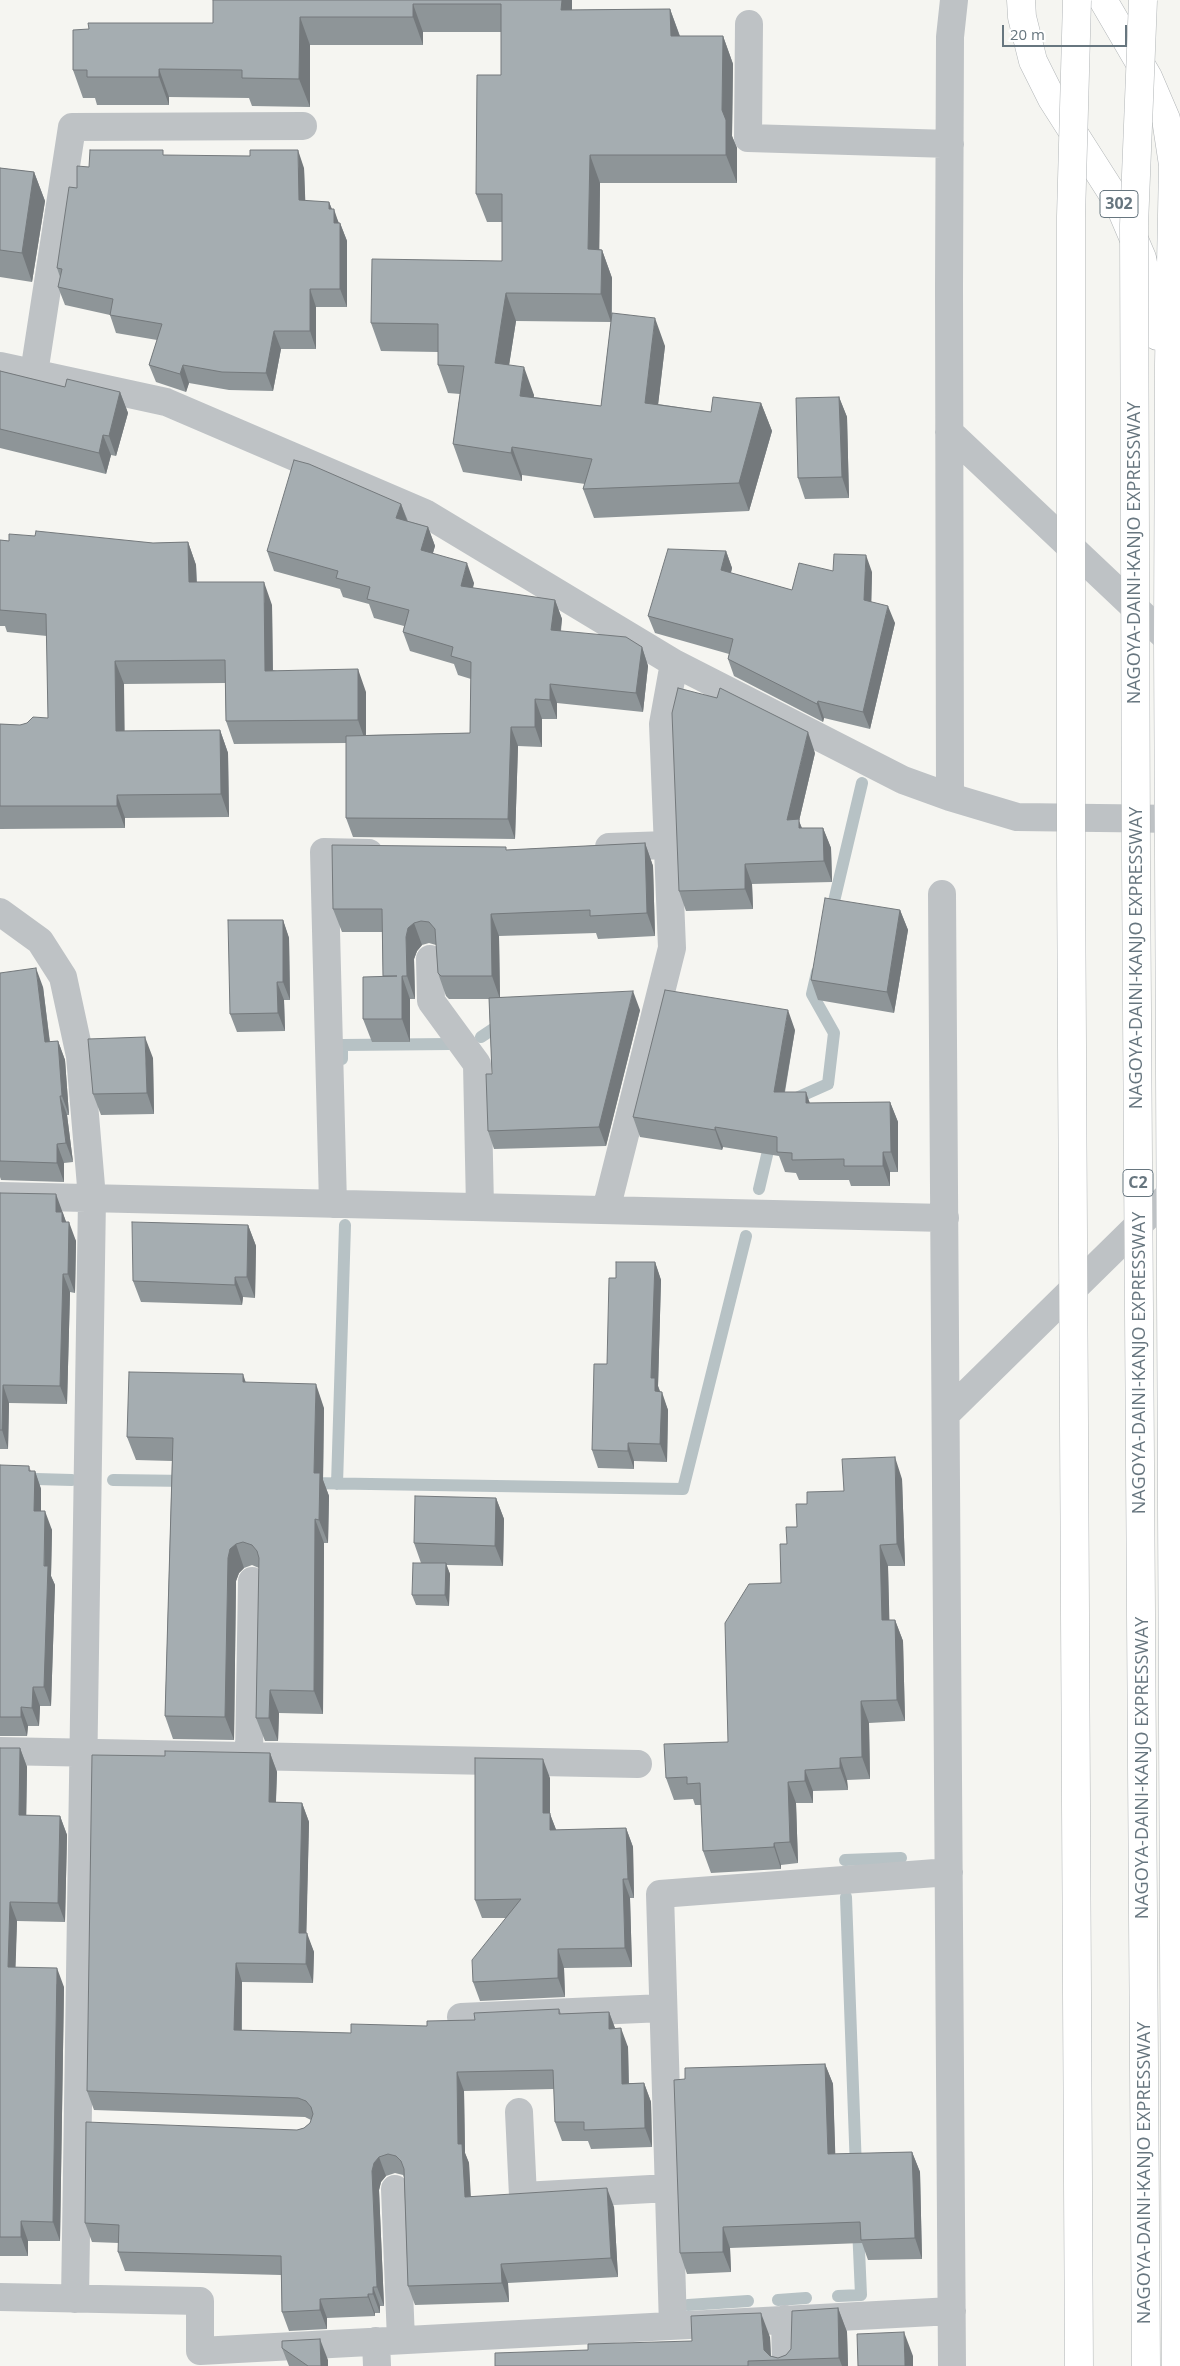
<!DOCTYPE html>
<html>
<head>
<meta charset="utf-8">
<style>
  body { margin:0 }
  #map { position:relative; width:1180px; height:2366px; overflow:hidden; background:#f5f5f1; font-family:"Open Sans",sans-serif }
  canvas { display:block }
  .scale { position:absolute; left:1002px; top:25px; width:125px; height:22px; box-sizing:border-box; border:2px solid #67767f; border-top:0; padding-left:6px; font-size:15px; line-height:18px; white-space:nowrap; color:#67767f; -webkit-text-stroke:4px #fff; paint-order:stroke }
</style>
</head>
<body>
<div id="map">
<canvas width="1180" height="2366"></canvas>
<div class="scale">20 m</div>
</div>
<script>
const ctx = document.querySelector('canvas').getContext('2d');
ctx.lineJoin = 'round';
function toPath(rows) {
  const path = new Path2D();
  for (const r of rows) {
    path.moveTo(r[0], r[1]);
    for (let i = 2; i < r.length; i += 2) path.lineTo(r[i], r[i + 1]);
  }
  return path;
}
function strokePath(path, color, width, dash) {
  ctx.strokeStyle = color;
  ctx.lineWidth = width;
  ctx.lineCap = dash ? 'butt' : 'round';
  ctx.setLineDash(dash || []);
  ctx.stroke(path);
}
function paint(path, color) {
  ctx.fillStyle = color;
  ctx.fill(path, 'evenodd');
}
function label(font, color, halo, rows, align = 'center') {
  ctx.font = font + ' "Open Sans",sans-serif';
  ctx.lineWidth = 5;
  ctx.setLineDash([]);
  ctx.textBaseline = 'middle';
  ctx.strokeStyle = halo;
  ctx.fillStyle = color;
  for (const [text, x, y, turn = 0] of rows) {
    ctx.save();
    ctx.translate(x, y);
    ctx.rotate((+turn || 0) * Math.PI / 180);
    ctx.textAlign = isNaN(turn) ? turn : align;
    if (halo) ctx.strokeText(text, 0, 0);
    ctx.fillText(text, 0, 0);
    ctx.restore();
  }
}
const stream = toPath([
  [831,914,862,783],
  [481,1037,505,1021],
  [342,1059,342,1045,450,1044],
  [792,1100,828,1084,834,1033,812,994,817,972],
  [759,1189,771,1138],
  [0,1478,72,1480],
  [113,1480,188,1481],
  [308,1483,683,1489,746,1236],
  [337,1484,345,1225],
  [845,1860,901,1858],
  [846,1897,856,2169],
  [838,2296,861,2295,858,2227],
  [778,2300,806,2298],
  [688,2305,748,2301]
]);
const minor = toPath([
  [749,24,748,138,950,144],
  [0,366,166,402,425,513,674,663,903,780,950,797,1017,817,1180,819],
  [34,373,72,127,303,126],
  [949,432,1168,639],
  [950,797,949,287,950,37,954,0],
  [609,847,667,845],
  [942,894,952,2366],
  [0,912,40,941,63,977,80,1056,92,1198,75,2299],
  [430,959,431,1001,477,1064,480,1207],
  [0,1196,945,1218],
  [333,1204,324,852,369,853],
  [606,1210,672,948,663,724,674,663],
  [947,1413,1170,1194],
  [0,1751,638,1764],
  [249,1756,252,1581],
  [461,2017,663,2008],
  [519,2112,523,2196,669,2188],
  [395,2189,401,2340],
  [0,2297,200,2301,200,2351,952,2311],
  [785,2319,786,2366],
  [673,2326,660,1894,949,1872],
  [376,2341,377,2366]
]);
const highway = toPath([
  [1021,0,1022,17,1033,61,1052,99,1119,204,1142,258,1157,336],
  [1103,0,1148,77,1166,119,1173,165,1169,364,1168,639,1176,2366]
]);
const highwayBridge = toPath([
  [1077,0,1071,217,1071,857,1079,2366],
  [1143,0,1134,225,1136,860,1146,2366]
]);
const wall = toPath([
  [213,0,572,0,572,10,670,9,680,36,723,36,733,64,732,136,737,148,737,183,600,183,599,249,602,250,612,278,612,316,665,346,658,404,711,412,761,403,772,431,749,511,594,518,583,489,585,484,522,475,522,481,463,472,453,444,460,394,448,393,438,365,438,352,381,351,371,323,502,261,502,222,487,222,476,194,501,75,501,32,423,32,423,45,310,45,310,107,252,106,249,98,169,97,169,105,97,105,95,98,83,98,73,70,89,29,213,23],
  [516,321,611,322,601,406,534,397,534,395,509,365],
  [165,155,304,168,305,201,329,202,332,209,339,223,340,223,347,241,347,307,316,307,316,349,281,349,273,391,229,390,189,383,186,392,156,382,149,365,157,340,116,333,110,315,65,305,58,287,60,277,57,268,77,188,89,167],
  [0,168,34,172,45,201,32,282,0,277],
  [0,371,65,387,120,392,128,413,116,456,111,455,106,474,0,448],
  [839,397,847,417,849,498,805,499,798,478],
  [401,504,408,521,428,527,435,546,433,553,474,583,473,588,555,600,562,619,561,631,642,647,648,666,643,712,557,703,557,719,542,719,542,747,518,746,515,839,353,837,346,818,346,743,234,744,226,721,225,683,124,684,124,731,220,730,228,753,229,817,125,818,125,828,0,829,0,724,20,725,48,718,47,636,7,632,5,626,0,626,0,540,9,541,35,536,153,543,188,542,196,565,197,582,272,605,273,670,366,692,366,735,470,733,471,679,458,675,454,664,410,651,403,632,404,626,374,618,369,604,343,597,340,589,274,571,267,551],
  [726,551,732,568,731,573,792,590,833,571,872,572,871,602,895,623,870,729,824,718,823,722,734,676,728,659,729,654,655,633,648,616],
  [815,753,799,821,802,828,823,828,831,848,832,882,752,884,753,909,686,911,679,891],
  [645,843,653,866,655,936,598,939,596,933,499,936,500,997,640,1010,606,1146,494,1149,488,1131,492,1074,489,999,449,999,446,996,438,973,436,945,429,943,422,945,417,951,414,959,415,999,410,999,410,1042,372,1042,363,1019,383,977,382,932,342,932,333,909,507,850],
  [900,910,908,930,894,1013,818,1000,811,980],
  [283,920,289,938,290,1000,284,1000,285,1031,237,1032,230,1014],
  [0,973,43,987,50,1042,58,1041,65,1060,69,1115,67,1115,73,1162,64,1163,64,1182,1,1180,0,1177],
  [795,1030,785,1092,810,1103,890,1102,898,1122,898,1172,890,1172,890,1186,851,1186,849,1180,799,1180,796,1173,785,1172,779,1156,723,1147,722,1150,640,1137,633,1117],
  [153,1058,154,1114,101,1115,93,1094],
  [0,1193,63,1213,66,1222,76,1241,75,1293,70,1292,67,1404,9,1403,8,1449,0,1449],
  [248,1225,256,1246,255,1298,243,1297,242,1305,141,1302,133,1281],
  [655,1262,661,1280,658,1386,668,1410,667,1462,634,1461,634,1469,598,1468,592,1450,607,1364,616,1278],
  [246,1382,324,1408,323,1480,329,1496,328,1543,324,1543,323,1714,279,1713,278,1741,265,1741,256,1718,259,1568,252,1565,244,1568,239,1573,236,1581,234,1740,173,1739,165,1716,172,1461,136,1460,127,1437],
  [0,1465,31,1471,35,1471,41,1489,41,1511,52,1530,51,1576,55,1585,51,1706,40,1706,39,1726,28,1726,27,1736,0,1736],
  [902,1479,905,1566,888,1566,889,1620,895,1620,903,1641,905,1721,869,1723,870,1779,847,1780,848,1790,813,1791,813,1803,796,1803,798,1863,781,1865,781,1869,711,1873,703,1851,701,1805,695,1805,693,1799,674,1800,666,1778,728,1742,781,1583,787,1544,797,1527,807,1504,844,1491],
  [496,1498,504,1519,503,1566,446,1565,450,1574,449,1606,416,1605,412,1595,421,1563,414,1543],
  [0,1748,20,1748,27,1767,26,1815,60,1816,67,1835,65,1922,17,1921,15,1967,64,1987,60,2241,28,2241,28,2256,0,2256],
  [270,1753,277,1772,276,1802,302,1803,309,1822,306,1933,314,1952,313,1983,242,1982,242,2030,351,2033,427,2026,559,2009,561,2014,609,2012,615,2028,628,2047,629,2083,644,2083,651,2102,652,2147,591,2149,588,2141,562,2141,555,2122,554,2089,464,2091,465,2153,469,2163,470,2196,614,2207,618,2277,508,2283,509,2302,415,2305,408,2286,404,2177,403,2175,395,2173,386,2176,381,2182,379,2190,384,2306,380,2306,380,2313,375,2313,375,2316,327,2318,327,2329,289,2331,282,2312,281,2275,125,2271,118,2252,119,2243,92,2242,85,2223,297,2130,304,2128,310,2123,311,2120,305,2117,94,2110,87,2091,165,1756],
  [550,1778,550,1814,556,1830,626,1828,633,1847,634,1898,630,1898,632,1967,564,1968,565,1997,480,2001,473,1982,506,1918,482,1918,475,1900],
  [825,2064,833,2084,835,2154,912,2152,920,2172,922,2259,868,2260,862,2243,730,2248,731,2272,687,2274,680,2253,685,2079],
  [838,2308,847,2332,848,2366,495,2366,588,2350,692,2341,770,2337,771,2356,778,2358,786,2355],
  [282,2348,328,2360,328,2366,289,2366]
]);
const shadedWall = toPath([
  [562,0,572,0,572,38,561,10],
  [413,4,423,32,423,45,413,17],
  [670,9,680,37,671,36],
  [300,17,310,45,310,107,299,79],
  [723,36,733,64,732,136,737,148,737,183,726,155,722,110],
  [159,69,169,97,169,105,159,77],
  [298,150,304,168,306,218,299,200],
  [590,155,600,183,599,277,588,249],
  [34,172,45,201,32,282,22,253],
  [329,202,334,215,334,209,340,227,340,223,347,241,347,307,340,289,329,209],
  [602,250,612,278,611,322,601,294],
  [310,289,316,307,316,349,310,331],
  [506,293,516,321,505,391,495,363],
  [655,318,665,346,655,431,645,403],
  [274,331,281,349,273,391,266,373],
  [183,365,189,383,186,392,180,374],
  [524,367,534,395,530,424,520,396],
  [120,392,128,413,116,456,109,436],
  [839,397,847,417,849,498,842,477],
  [761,403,772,431,749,511,739,483],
  [103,435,111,455,106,474,99,453],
  [512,447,522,475,522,481,511,453],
  [401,504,408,523,396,518],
  [428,527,435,546,428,569,421,550],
  [188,542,196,565,197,605,189,582],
  [726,551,732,568,727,587,721,570],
  [866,555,872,572,871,618,864,600],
  [467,563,474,583,468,605,461,586],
  [264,582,272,605,273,693,265,671],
  [555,600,562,619,558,649,551,630],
  [888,606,895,623,870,729,863,712],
  [642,647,648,666,643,712,636,693],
  [115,661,124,684,125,754,116,731],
  [358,669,366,692,366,743,358,720],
  [550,684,557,703,557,719,550,700],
  [535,699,542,719,542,747,535,727],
  [818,701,824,718,823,722,817,704],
  [511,727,518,746,515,839,508,819],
  [220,730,228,753,229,817,221,794],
  [808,732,815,753,799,821,806,839,787,820],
  [117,795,125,818,125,828,117,806],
  [823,828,831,848,832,882,824,861],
  [645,843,653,866,655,936,647,913],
  [745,864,752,884,753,909,745,889],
  [900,910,908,930,894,1013,887,992],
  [491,914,499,936,500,999,492,976],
  [283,920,289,938,290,1000,283,982],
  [414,923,422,945,417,951,414,959,415,999,407,976,406,937,408,928],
  [36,968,43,987,52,1061,45,1042],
  [402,976,410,999,410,1042,402,1019],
  [277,982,284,1000,285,1031,278,1013],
  [633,991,640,1010,606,1146,599,1127],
  [788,1010,795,1030,781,1112,774,1092],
  [145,1037,153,1058,154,1114,147,1093],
  [58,1041,65,1060,69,1115,62,1096],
  [806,1092,813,1112,806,1103],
  [60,1096,67,1115,73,1162,66,1143],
  [890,1102,898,1122,898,1172,891,1152],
  [715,1127,723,1147,722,1150,715,1130],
  [57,1144,64,1163,64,1182,57,1163],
  [883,1152,890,1172,890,1186,883,1166],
  [56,1194,69,1230,69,1222,76,1241,75,1293,68,1274,56,1212],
  [248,1225,256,1246,255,1298,247,1277],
  [655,1262,661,1280,658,1386,661,1396,662,1392,668,1410,667,1462,660,1444,655,1391,651,1378],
  [63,1274,70,1292,67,1404,60,1386],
  [235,1277,243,1297,242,1305,235,1285],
  [243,1374,251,1398,243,1382],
  [316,1384,324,1408,323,1480,329,1496,328,1543,319,1520,314,1473],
  [3,1385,9,1403,8,1449,2,1430],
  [628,1443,634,1461,634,1469,628,1451],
  [895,1457,902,1479,905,1566,897,1544],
  [29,1466,34,1481,35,1471,41,1489,41,1530,34,1511],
  [496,1498,504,1519,503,1566,495,1546],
  [45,1511,52,1530,51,1576,55,1585,51,1706,44,1687],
  [315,1519,324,1543,323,1714,314,1691],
  [236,1544,244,1568,239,1573,236,1581,234,1740,225,1717,228,1558,230,1549],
  [880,1545,888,1566,890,1642,882,1620],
  [446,1563,450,1574,449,1606,445,1595],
  [895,1620,903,1641,905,1721,897,1700],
  [33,1687,40,1706,39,1726,32,1708],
  [270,1690,279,1713,278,1741,269,1718],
  [861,1701,869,1723,870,1779,862,1757],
  [21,1707,28,1726,27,1736,21,1717],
  [20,1748,27,1767,26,1834,19,1815],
  [270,1753,277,1772,275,1821,269,1802],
  [840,1758,847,1780,848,1790,840,1768],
  [543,1759,550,1778,550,1814,557,1832,557,1849,543,1813],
  [805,1770,813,1791,813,1803,805,1781],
  [788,1782,796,1803,798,1863,790,1842],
  [302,1803,309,1822,306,1952,299,1933],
  [60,1816,67,1835,65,1922,58,1903],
  [626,1828,633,1847,634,1898,628,1879],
  [774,1843,781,1865,781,1869,774,1847],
  [623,1879,630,1898,632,1967,625,1948],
  [10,1902,17,1921,15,1986,8,1967],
  [307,1933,314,1952,313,1983,306,1964],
  [558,1949,564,1968,565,1997,558,1978],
  [236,1963,242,1982,241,2049,234,2030],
  [57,1968,64,1987,60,2241,53,2222],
  [609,2012,616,2031,609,2029],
  [621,2028,628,2047,629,2103,622,2084],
  [825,2064,833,2084,836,2175,828,2154],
  [457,2072,464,2091,465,2153,469,2163,472,2216,465,2197,458,2144],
  [644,2083,651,2102,652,2147,645,2128],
  [912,2152,920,2172,922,2259,915,2238],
  [379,2157,386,2176,381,2182,379,2190,384,2306,377,2287,372,2171,374,2163],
  [607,2188,614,2207,618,2277,611,2258],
  [21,2221,28,2241,28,2256,21,2237],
  [723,2227,730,2248,731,2272,723,2252],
  [501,2264,508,2283,509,2302,502,2283],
  [373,2287,380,2306,380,2313,373,2294],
  [368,2294,375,2313,375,2316,368,2297],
  [320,2299,327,2318,327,2329,320,2310],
  [838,2308,847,2332,848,2366,842,2366,839,2358],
  [761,2313,770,2337,771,2361,764,2350],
  [904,2332,913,2356,913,2366,905,2366],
  [320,2339,328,2360,328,2366,321,2366]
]);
const building = toPath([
  [213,0,562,0,561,10,670,9,671,36,723,36,722,110,726,120,726,155,590,155,588,249,602,250,601,294,506,293,495,363,524,367,520,396,601,406,612,313,655,318,645,403,711,412,713,397,761,403,739,483,583,489,592,459,512,447,511,453,453,444,464,366,438,365,438,324,371,323,372,259,502,261,502,194,476,194,477,75,501,75,501,4,413,4,413,17,300,17,299,79,242,78,242,70,159,69,159,77,87,77,87,70,73,70,73,30,89,29,88,23,213,23,213,0],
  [90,150,163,150,163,155,250,156,250,150,298,150,299,200,329,202,329,209,334,209,334,223,340,223,340,289,310,289,310,331,274,331,266,373,222,372,183,365,180,374,149,365,162,324,110,315,113,299,58,287,62,269,57,268,69,187,77,188,77,166,89,167,90,150],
  [0,168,34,172,22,253,0,250,0,168],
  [0,371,65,387,67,379,120,392,109,436,103,435,99,453,0,429,0,371],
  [839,397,842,477,798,478,796,398,839,397],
  [294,460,309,464,401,504,396,518,428,527,421,550,467,563,461,586,555,600,551,630,626,637,642,647,636,693,550,684,550,700,535,699,535,727,511,727,508,819,346,818,346,736,470,733,471,662,451,656,453,647,403,632,409,610,367,599,370,587,336,578,338,571,267,551,294,460],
  [36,531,153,543,188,542,189,582,264,582,265,671,358,669,358,720,226,721,225,660,115,661,116,731,220,730,221,794,117,795,117,806,0,806,0,724,20,725,27,723,33,717,48,718,46,614,0,610,0,540,9,541,9,534,35,536,36,531],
  [668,549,726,551,721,570,792,590,799,563,833,571,834,554,866,555,864,600,888,606,863,712,818,701,817,704,728,659,733,639,648,616,668,549],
  [678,688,717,698,720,688,808,732,787,820,799,819,799,828,823,828,824,861,745,864,745,889,679,891,672,713,678,688],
  [645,843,647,913,590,916,590,910,491,914,492,976,441,976,438,973,435,929,429,922,421,921,414,923,408,928,406,937,407,976,402,976,402,1019,363,1019,363,977,397,976,383,976,382,909,333,909,332,845,506,847,506,850,645,843],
  [825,898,900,910,887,992,811,980,825,898],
  [228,920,283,920,283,982,277,982,278,1013,230,1014,228,920],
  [36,968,45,1042,58,1041,62,1096,60,1096,66,1143,57,1144,57,1163,0,1161,0,973,36,968],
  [665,990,788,1010,774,1092,806,1092,806,1103,890,1102,891,1152,883,1152,883,1166,844,1166,844,1159,792,1160,792,1153,777,1152,777,1137,715,1127,715,1130,633,1117,665,990],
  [633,991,599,1127,488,1131,486,1074,492,1074,489,998,633,991],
  [145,1037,147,1093,93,1094,88,1039,145,1037],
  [0,1193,56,1194,56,1212,62,1212,62,1222,69,1222,68,1274,63,1274,60,1386,3,1385,2,1430,0,1430,0,1193],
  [132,1222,248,1225,247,1277,235,1277,235,1285,133,1281,132,1222],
  [616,1262,655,1262,651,1378,655,1378,655,1391,662,1392,660,1444,628,1443,628,1451,592,1450,594,1364,607,1364,609,1278,616,1278,616,1262],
  [129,1372,243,1374,243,1382,316,1384,314,1473,320,1473,319,1520,315,1519,314,1691,270,1690,269,1718,256,1718,259,1558,257,1551,252,1545,243,1542,236,1544,230,1549,228,1558,225,1717,165,1716,173,1438,127,1437,129,1372],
  [895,1457,897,1544,880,1545,882,1620,895,1620,897,1700,861,1701,862,1757,840,1758,840,1768,805,1770,805,1781,788,1782,790,1842,774,1843,774,1847,703,1851,700,1783,687,1784,687,1777,666,1778,664,1744,728,1742,725,1623,749,1584,781,1583,780,1544,787,1544,786,1527,797,1527,796,1504,807,1504,807,1492,844,1491,842,1459,895,1457],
  [0,1465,29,1466,29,1471,35,1471,34,1511,45,1511,44,1566,48,1566,44,1687,33,1687,32,1708,21,1707,21,1717,0,1717,0,1465],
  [415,1496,496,1498,495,1546,414,1543,415,1496],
  [413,1563,446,1563,445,1595,412,1595,413,1563],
  [0,1748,20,1748,19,1815,60,1816,58,1903,10,1902,8,1967,57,1968,53,2222,21,2221,21,2237,0,2237,0,1748],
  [165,1751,270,1753,269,1802,302,1803,299,1933,307,1933,306,1964,236,1963,234,2030,351,2033,351,2024,427,2026,427,2021,475,2020,474,2013,559,2009,559,2014,609,2012,609,2029,621,2028,622,2084,644,2083,645,2128,584,2130,584,2122,555,2122,553,2070,457,2072,458,2144,462,2144,465,2197,607,2188,611,2258,501,2264,502,2283,408,2286,404,2169,401,2161,396,2156,388,2154,379,2157,374,2163,372,2171,377,2287,373,2287,373,2294,368,2294,368,2297,320,2299,320,2310,282,2312,281,2256,118,2252,119,2225,85,2223,86,2122,297,2130,304,2128,310,2123,313,2114,311,2107,306,2101,298,2098,87,2091,92,1755,165,1756,165,1751],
  [475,1758,543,1759,543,1813,550,1813,550,1830,626,1828,628,1879,623,1879,625,1948,558,1949,558,1978,473,1982,472,1960,521,1899,475,1900,475,1758],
  [825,2064,828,2154,912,2152,915,2238,861,2240,860,2222,723,2227,723,2252,680,2253,674,2080,685,2079,685,2068,825,2064],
  [838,2308,839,2358,748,2361,748,2366,495,2366,495,2353,588,2350,588,2344,692,2341,691,2316,734,2314,761,2313,764,2350,770,2356,778,2358,786,2355,791,2349,792,2311,838,2308],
  [904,2332,905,2366,858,2366,857,2334,904,2332],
  [320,2339,321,2366,308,2366,282,2348,282,2341,320,2339]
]);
const shields = [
  [1119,204,38],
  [1138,1183,30]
];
const shieldNames = [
  ["302",1119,204],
  ["C2",1138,1183]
];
const streetNames = [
  ["NAGOYA-DAINI-KANJO EXPRESSWAY",1135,553,-90],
  ["NAGOYA-DAINI-KANJO EXPRESSWAY",1137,958,-90],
  ["NAGOYA-DAINI-KANJO EXPRESSWAY",1140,1363,-90],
  ["NAGOYA-DAINI-KANJO EXPRESSWAY",1143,1768,-90],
  ["NAGOYA-DAINI-KANJO EXPRESSWAY",1145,2173,-90]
];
strokePath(stream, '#b7c2c5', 12);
strokePath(highway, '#b1b5b7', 29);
strokePath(minor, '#bec2c5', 28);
strokePath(highway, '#fff', 28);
strokePath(highwayBridge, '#b1b5b7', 29, []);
strokePath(highwayBridge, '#fff', 28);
paint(wall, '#8e9598');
paint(shadedWall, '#74797c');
paint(building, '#a5adb1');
strokePath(building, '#74797c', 1);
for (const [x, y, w] of shields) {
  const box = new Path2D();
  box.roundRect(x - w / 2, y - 13.5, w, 27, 4);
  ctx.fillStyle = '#fff';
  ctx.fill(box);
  strokePath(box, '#67767f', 1);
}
label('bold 16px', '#67767f', null, shieldNames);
label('18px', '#67767f', '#fff', streetNames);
</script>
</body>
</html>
